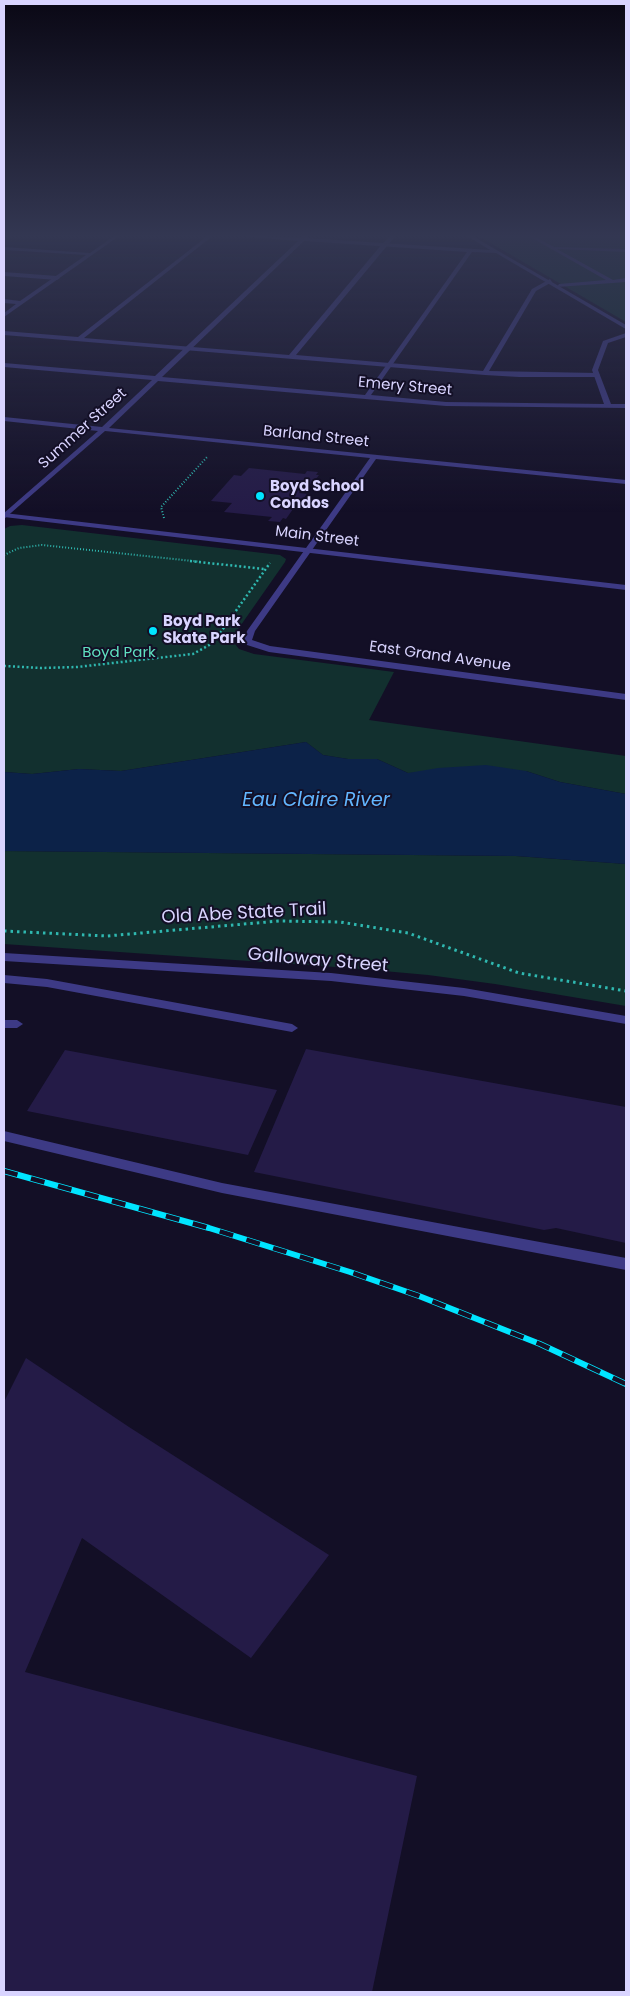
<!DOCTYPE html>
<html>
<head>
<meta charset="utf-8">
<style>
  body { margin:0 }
  #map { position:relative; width:630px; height:1996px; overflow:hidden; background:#130f26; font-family:Poppins,sans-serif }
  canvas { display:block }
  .frame { position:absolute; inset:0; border:5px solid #d9d4ff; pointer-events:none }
</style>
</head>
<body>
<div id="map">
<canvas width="630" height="1996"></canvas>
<div class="frame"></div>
</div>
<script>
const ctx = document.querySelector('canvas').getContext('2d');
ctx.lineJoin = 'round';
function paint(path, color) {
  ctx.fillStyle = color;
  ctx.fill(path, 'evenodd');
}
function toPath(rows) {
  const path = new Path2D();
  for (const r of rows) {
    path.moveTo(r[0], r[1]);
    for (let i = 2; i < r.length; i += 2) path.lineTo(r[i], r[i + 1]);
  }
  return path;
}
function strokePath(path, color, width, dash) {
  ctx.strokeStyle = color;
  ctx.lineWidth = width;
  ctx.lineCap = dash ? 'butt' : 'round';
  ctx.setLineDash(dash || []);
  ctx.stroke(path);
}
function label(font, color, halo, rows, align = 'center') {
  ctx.font = font + ' Poppins,sans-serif';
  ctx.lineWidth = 4;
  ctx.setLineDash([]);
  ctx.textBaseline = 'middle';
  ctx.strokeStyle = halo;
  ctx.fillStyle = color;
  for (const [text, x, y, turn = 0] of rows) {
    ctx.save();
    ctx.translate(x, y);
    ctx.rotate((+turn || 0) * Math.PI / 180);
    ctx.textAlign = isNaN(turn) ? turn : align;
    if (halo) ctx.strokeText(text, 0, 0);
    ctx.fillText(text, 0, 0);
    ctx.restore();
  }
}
const green = toPath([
  [475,234,626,234,626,322,547,276],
  [22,525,280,555,286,559,285,562,234,635,235,644,239,649,254,654,394,672,369,720,626,756,626,794,560,782,526,771,408,773,377,759,348,759,323,755,306,742,121,771,79,769,32,774,4,772,4,529,10,526],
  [4,851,516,856,626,864,626,1006,495,984,428,975,350,968,4,944]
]);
const water = toPath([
  [306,742,323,755,348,759,377,759,408,773,438,768,486,765,526,771,560,782,626,794,626,864,516,856,4,851,4,772,32,774,79,769,121,771]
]);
const building = toPath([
  [249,468,305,474,307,471,318,472,316,475,319,475,312,484,307,483,299,493,307,494,303,499,296,499,288,509,293,509,286,519,283,518,280,522,268,521,272,517,224,512,232,503,211,501,234,475,241,476],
  [306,1049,626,1107,626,1243,556,1228,544,1230,254,1172],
  [65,1050,277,1090,248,1155,27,1111],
  [26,1358,129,1427,329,1555,251,1658,82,1538,25,1672,417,1776,372,1992,4,1992,4,1402]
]);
const pathFar2 = toPath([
  [164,518,161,507,208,456],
  [4,555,19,548,42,545,202,562]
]);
const pathFar1 = toPath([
  [190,561,264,569],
  [4,666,40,668,77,667,193,654,213,643,270,563]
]);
const path = toPath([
  [4,931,107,936,279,921,340,922,408,933,519,973,626,991]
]);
const service = toPath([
  [210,234,215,234,84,338,289,355,382,244,393,234,397,234,296,355,483,371,532,289,550,279,552,282,536,291,489,371,597,373,600,375,597,377,519,377,485,375,4,335,4,331,78,337,210,234],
  [525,234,530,234,554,247,626,249,626,252,557,249,613,280,626,278,626,282,557,287,559,284,606,280,525,234],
  [621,234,626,234,626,236,621,235,621,234],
  [4,272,57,276,60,278,57,280,4,276,4,272],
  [4,975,47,979,292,1024,298,1028,292,1032,47,987,4,983,4,975],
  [4,1020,17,1020,23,1024,17,1028,4,1028,4,1020],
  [4,1131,222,1183,626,1258,626,1270,222,1193,4,1141,4,1131]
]);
const minor = toPath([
  [117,234,122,234,4,317,4,313,16,304,4,303,4,299,20,301,86,255,4,250,4,247,90,253,117,234],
  [220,234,301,238,306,234,310,234,307,238,490,250,464,234,469,234,626,325,626,329,624,328,496,253,472,252,371,395,446,402,604,404,592,370,603,341,626,333,626,337,608,343,598,370,611,404,626,404,626,408,446,406,158,381,109,428,626,480,626,484,376,459,255,631,252,640,270,646,626,694,626,700,269,652,247,645,244,640,247,631,370,458,105,431,4,519,4,513,98,431,4,421,4,417,102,427,152,380,4,367,4,363,155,376,298,241,220,234],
  [304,241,467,252,365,395,162,377,304,241],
  [4,953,331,973,464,988,626,1016,626,1024,464,996,331,981,4,961,4,953]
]);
const tertiary = toPath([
  [4,513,626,585,626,590,4,517,4,513]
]);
const rail = toPath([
  [4,1171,209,1228,350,1272,419,1296,540,1344,626,1384]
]);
const markers = [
  [260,496,5,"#00e5ff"],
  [153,631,5,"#00e5ff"]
];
const farStreetnames = [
  ["Emery Street",405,387,5],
  ["Summer Street",83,429,-42],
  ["Barland Street",316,437,6],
  ["Main Street",317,537,7],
  ["East Grand Avenue",440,657,8]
];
const farPoinames = [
  ["Boyd School",270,487],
  ["Condos",270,504],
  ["Boyd Park",163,622],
  ["Skate Park",163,639]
];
const farParknames = [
  ["Boyd Park",119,653]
];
const streetNames = [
  ["Old Abe State Trail",244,914,-3],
  ["Galloway Street",318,961,5]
];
const waterNames = [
  ["Eau Claire River",316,801]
];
paint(green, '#12302f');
paint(water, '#0c2248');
paint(building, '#241b47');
strokePath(pathFar2, '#2fb8b0', 2, [1, 2]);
strokePath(pathFar1, '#2fb8b0', 2.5, [2, 2.5]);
strokePath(path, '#2fb8b0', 3, [2.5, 4]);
paint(service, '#3d3a85');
paint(minor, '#3d3a85');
paint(tertiary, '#3d3a85');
strokePath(rail, '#00e5ff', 6);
strokePath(rail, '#130f26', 4.5, [14]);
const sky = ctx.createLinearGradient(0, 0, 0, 513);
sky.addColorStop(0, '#0a0815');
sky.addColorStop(0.46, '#333752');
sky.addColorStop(1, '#33375200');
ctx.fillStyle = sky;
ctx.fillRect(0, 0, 630, 513);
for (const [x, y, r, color] of markers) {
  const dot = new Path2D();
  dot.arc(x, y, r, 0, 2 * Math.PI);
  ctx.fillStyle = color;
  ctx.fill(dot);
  strokePath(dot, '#130f26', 2);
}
label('15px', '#d9d4ff', '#130f26', farStreetnames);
label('bold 15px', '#d9d4ff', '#130f26', farPoinames, 'left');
label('15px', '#5fe0c0', '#130f26', farParknames);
label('18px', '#d9d4ff', '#130f26', streetNames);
label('italic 19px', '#62b6ff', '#130f26', waterNames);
</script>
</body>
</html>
